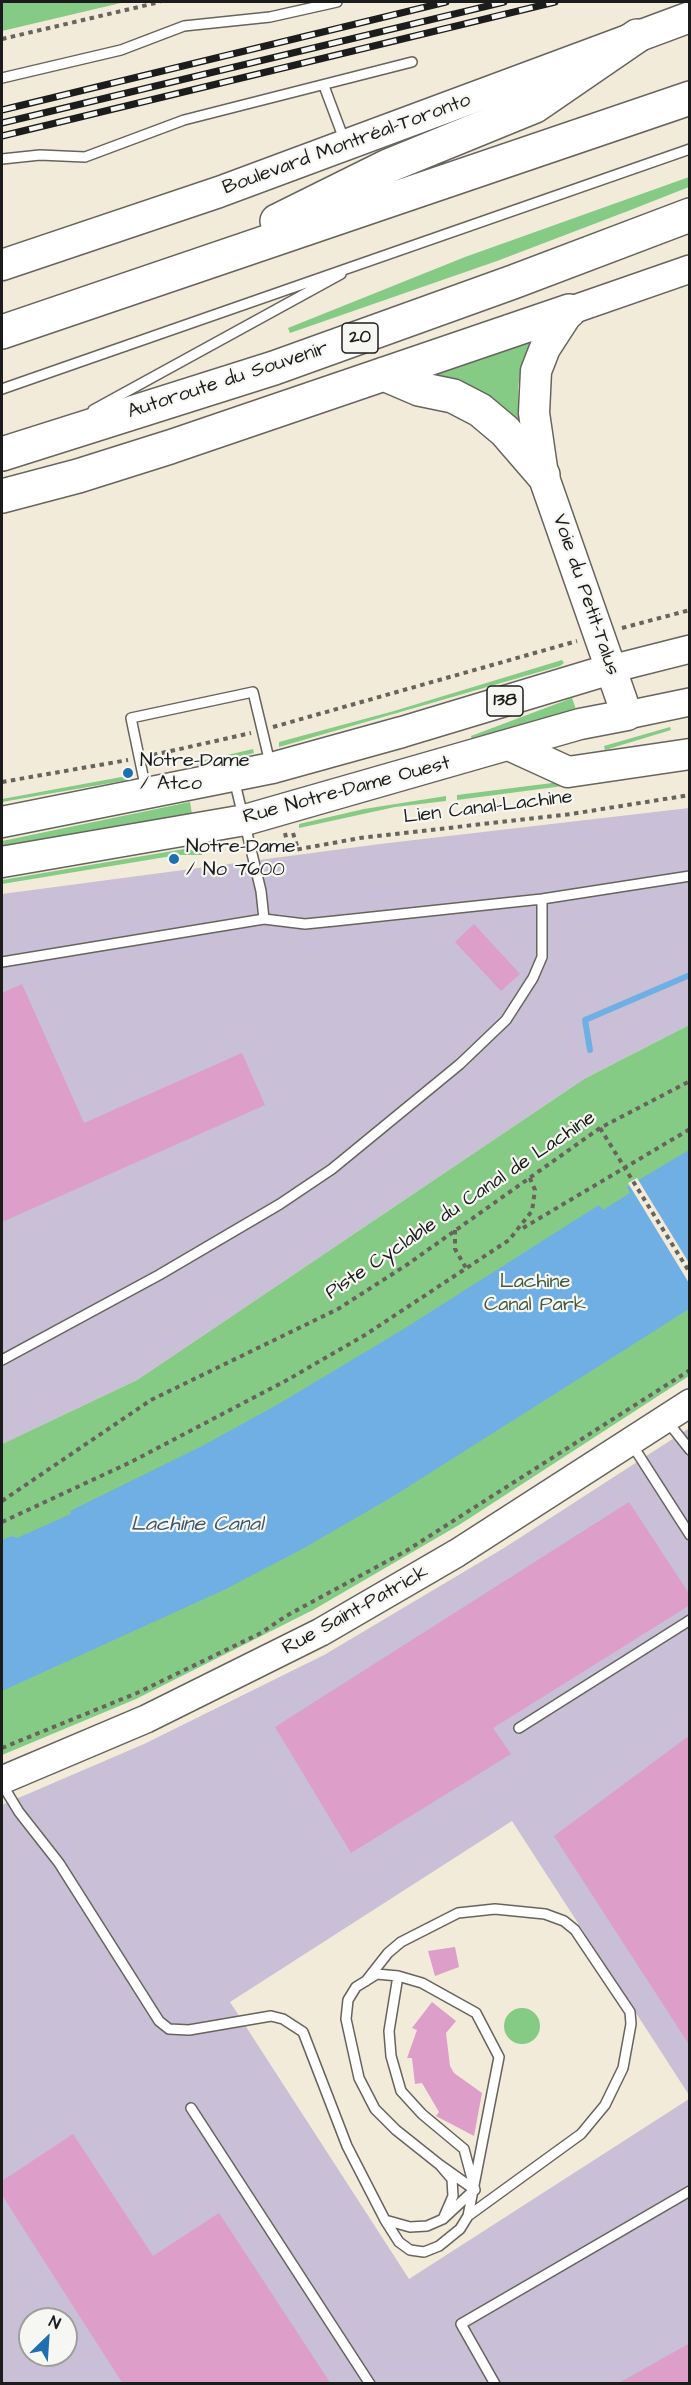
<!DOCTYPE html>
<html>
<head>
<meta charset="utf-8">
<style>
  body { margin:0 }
  #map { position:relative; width:691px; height:2385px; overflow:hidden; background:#f2ebda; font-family:"Architects Daughter",sans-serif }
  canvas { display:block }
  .frame { position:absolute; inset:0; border:3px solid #1c1c1c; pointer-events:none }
  .north { position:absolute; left:18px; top:2307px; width:60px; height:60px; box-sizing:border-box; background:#f6f6f2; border:2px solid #9f9f9c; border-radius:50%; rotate:25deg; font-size:16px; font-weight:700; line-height:24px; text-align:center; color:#1c1c1c }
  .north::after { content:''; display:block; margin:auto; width:21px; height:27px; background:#1f6fb2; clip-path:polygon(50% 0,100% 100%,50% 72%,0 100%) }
</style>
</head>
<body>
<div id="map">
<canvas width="691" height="2385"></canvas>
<div class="frame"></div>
<div class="north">N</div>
</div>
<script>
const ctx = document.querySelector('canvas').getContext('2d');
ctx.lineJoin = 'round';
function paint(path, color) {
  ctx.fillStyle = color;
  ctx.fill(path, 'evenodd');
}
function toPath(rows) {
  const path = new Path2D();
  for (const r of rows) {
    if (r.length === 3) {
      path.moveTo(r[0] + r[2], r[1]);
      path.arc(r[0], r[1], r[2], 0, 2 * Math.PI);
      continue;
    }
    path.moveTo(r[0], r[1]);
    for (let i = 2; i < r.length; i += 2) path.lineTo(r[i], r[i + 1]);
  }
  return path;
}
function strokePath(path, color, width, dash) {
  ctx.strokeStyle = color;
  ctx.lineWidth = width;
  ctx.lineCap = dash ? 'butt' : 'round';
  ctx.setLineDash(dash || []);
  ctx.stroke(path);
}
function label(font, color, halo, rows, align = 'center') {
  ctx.font = font + ' "Architects Daughter",sans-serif';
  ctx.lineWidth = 4.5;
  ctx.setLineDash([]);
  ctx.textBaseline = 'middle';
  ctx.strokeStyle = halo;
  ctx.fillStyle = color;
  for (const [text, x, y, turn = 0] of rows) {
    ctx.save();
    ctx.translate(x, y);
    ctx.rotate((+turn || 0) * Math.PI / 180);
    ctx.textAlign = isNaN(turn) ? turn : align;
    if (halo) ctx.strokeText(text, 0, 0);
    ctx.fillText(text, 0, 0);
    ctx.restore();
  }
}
const industrial = toPath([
  [689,808,689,1025,584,1079,137,1380,2,1444,2,894,380,844],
  [688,1429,689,2095,512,1821,230,2002,409,2279,689,2099,689,2383,2,2384,2,1805,144,1744,324,1655,504,1548],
  [30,2319,66,2319,66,2355,30,2355]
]);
const green = toPath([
  [2,2,125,2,2,31],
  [689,177,689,187,628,211,497,261,290,333,288,328,465,257],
  [531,341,522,362,518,387,519,411,523,430,425,376],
  [562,660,564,663,560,666,279,747,279,742,394,711],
  [572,698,576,709,472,740,471,736],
  [670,727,671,730,605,750,604,746],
  [253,749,254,753,198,767,197,762],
  [639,772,639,776,457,800,457,795],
  [127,776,128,780,2,802,2,799],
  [446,796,446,801,395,807,299,828,299,824,364,809],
  [190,802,192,814,2,847,2,841],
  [184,849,203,851,202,855,178,855,2,884,2,880],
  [689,1025,689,1376,459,1525,313,1610,136,1699,2,1755,2,1444,137,1380,584,1079],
  [522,2026,18]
]);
const water = toPath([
  [689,1150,689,1309,392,1497,304,1548,226,1589,2,1691,2,1540,12,1536,17,1538,71,1514,70,1511,204,1445,275,1406,402,1330,599,1205,603,1210,630,1193,627,1187]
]);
const pier = toPath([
  [637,1178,689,1263,689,1283,628,1183]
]);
const stream = toPath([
  [590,1050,585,1020,690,975]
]);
const building = toPath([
  [474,924,520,974,501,991,455,942],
  [22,984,84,1123,242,1053,265,1105,2,1222,2,993],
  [629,1502,690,1595,690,1605,493,1728,511,1754,351,1853,275,1727],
  [690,1735,690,2046,554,1836],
  [455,1947,459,1967,435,1976,428,1951],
  [432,2002,456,2021,446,2033,450,2066,454,2073,482,2093,474,2136,436,2116,439,2112,422,2083,415,2084,412,2058,407,2058,417,2030,412,2028],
  [73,2134,153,2256,219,2213,331,2384,123,2384,2,2195,2,2181],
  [690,2343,690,2384,617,2384]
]);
const path = toPath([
  [2,39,160,2],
  [622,628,690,610],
  [273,727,577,641],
  [153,755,251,733],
  [2,782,128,760],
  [285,833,289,851,360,838,571,814,690,795],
  [293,833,298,849],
  [600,1128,690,1273],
  [523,1228,690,1129],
  [455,1230,455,1249,466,1268],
  [2,1501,151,1400,338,1309,408,1264,600,1128,690,1081],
  [2,1522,131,1462,289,1379,365,1335,509,1240,532,1211,535,1190,529,1176],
  [2,1748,137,1693,261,1633,286,1616,406,1551,690,1370]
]);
const service = toPath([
  [2,78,121,50,184,26,270,17,337,2],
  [324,86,345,142],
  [2,159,40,155,85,157,184,120,412,62],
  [2,389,690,149],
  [93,410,341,274],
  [146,790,131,718,253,692,270,763],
  [264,919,305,924,335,921,542,899,690,876],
  [2,962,264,919,261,891,234,779],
  [2,1360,159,1275,280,1204,332,1169,460,1064,506,1020,533,978,542,957,542,899],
  [667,1421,690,1450],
  [631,1443,690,1535],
  [519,1728,690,1620],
  [2,1784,19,1812,59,1863,159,2021,169,2029,189,2030,271,2016,283,2019,303,2032,347,2146,385,2220,399,2242,410,2250,424,2252,439,2246,460,2229,468,2216,499,2057,476,2013,422,1983,398,1976],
  [366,1981,388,1953,401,1942,458,1913,495,1909,545,1914,564,1921,575,1930,630,2012,631,2024,623,2068,605,2105,581,2134,468,2216],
  [191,2108,370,2384],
  [440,2165,475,2190,464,2149,422,2114,401,2091,391,2056,389,2031,398,1976,377,1974,356,1987,348,2000,346,2019,359,2078,375,2109,396,2130,440,2165,452,2179,453,2196,443,2219],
  [385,2220,410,2227,427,2226,443,2219,474,2190],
  [495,2384,461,2324,690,2191]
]);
const secondary = toPath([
  [569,311,690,269],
  [611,669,690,649],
  [627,715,690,702],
  [2,1780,146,1719,321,1632,457,1553,690,1403]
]);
const primary = toPath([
  [2,265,219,192,690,17],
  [509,745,568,772,690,754],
  [2,822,272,768,402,732,611,669],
  [2,862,245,820,580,724,627,715,543,475,534,413,536,371,545,348,569,311]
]);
const motorway = toPath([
  [277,221,388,166,535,106,637,36],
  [2,332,690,98],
  [384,374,419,389,453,396,480,410,505,431,543,475],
  [2,454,274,368,513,282,690,215],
  [2,496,78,476,170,447,569,311]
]);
const rail = toPath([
  [2,110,446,2],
  [2,123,504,2],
  [2,136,555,2]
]);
const markers = [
  [128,773,6,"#1f6fb2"],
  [174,859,6,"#1f6fb2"]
];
const shields = [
  [360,338,36],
  [505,701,36]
];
const shieldNames = [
  ["20",360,338],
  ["138",505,701]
];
const streetNames = [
  ["Boulevard Montréal-Toronto",347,145,-20],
  ["Autoroute du Souvenir",228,381,-18],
  ["Voie du Petit-Talus",585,595,71],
  ["Rue Notre-Dame Ouest",347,791,-15],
  ["Lien Canal-Lachine",488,808,-7],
  ["Piste Cyclable du Canal de Lachine",461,1206,-34],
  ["Rue Saint-Patrick",356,1611,-29]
];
const poiNames = [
  ["Notre-Dame",140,762],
  ["/ Atco",140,785],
  ["Notre-Dame",186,848],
  ["/ No 7600",186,871]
];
const parkNames = [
  ["Lachine",535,1283],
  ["Canal Park",535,1306]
];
const waterNames = [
  ["Lachine Canal",197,1526]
];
paint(industrial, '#c9bfd7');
paint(green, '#86cb85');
paint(water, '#70afe3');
paint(pier, '#f2ebda');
strokePath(stream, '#70afe3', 6);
paint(building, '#dd9ec9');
strokePath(service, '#67645e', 12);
strokePath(secondary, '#67645e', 30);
strokePath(primary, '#67645e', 33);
strokePath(motorway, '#67645e', 36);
strokePath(path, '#67645e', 4, [4.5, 4.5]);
strokePath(service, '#fff', 9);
strokePath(secondary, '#fff', 27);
strokePath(primary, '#fff', 30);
strokePath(motorway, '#fff', 33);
strokePath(rail, '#1c1c1c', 7);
strokePath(rail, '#f6f6f2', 4.5, [14]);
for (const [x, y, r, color] of markers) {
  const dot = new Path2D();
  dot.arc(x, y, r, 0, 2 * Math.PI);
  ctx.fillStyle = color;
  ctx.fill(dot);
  strokePath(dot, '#f6f6f2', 2);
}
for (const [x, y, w] of shields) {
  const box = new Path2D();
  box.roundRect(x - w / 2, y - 15, w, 30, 4.5);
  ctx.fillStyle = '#f6f6f2';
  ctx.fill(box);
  strokePath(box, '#1c1c1c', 1.5);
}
label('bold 18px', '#1c1c1c', null, shieldNames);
label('20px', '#1c1c1c', '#f6f6f2', streetNames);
label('20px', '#1c1c1c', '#f6f6f2', poiNames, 'left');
label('20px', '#415941', '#f6f6f2', parkNames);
label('italic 21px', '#3e576c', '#f6f6f2', waterNames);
</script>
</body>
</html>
